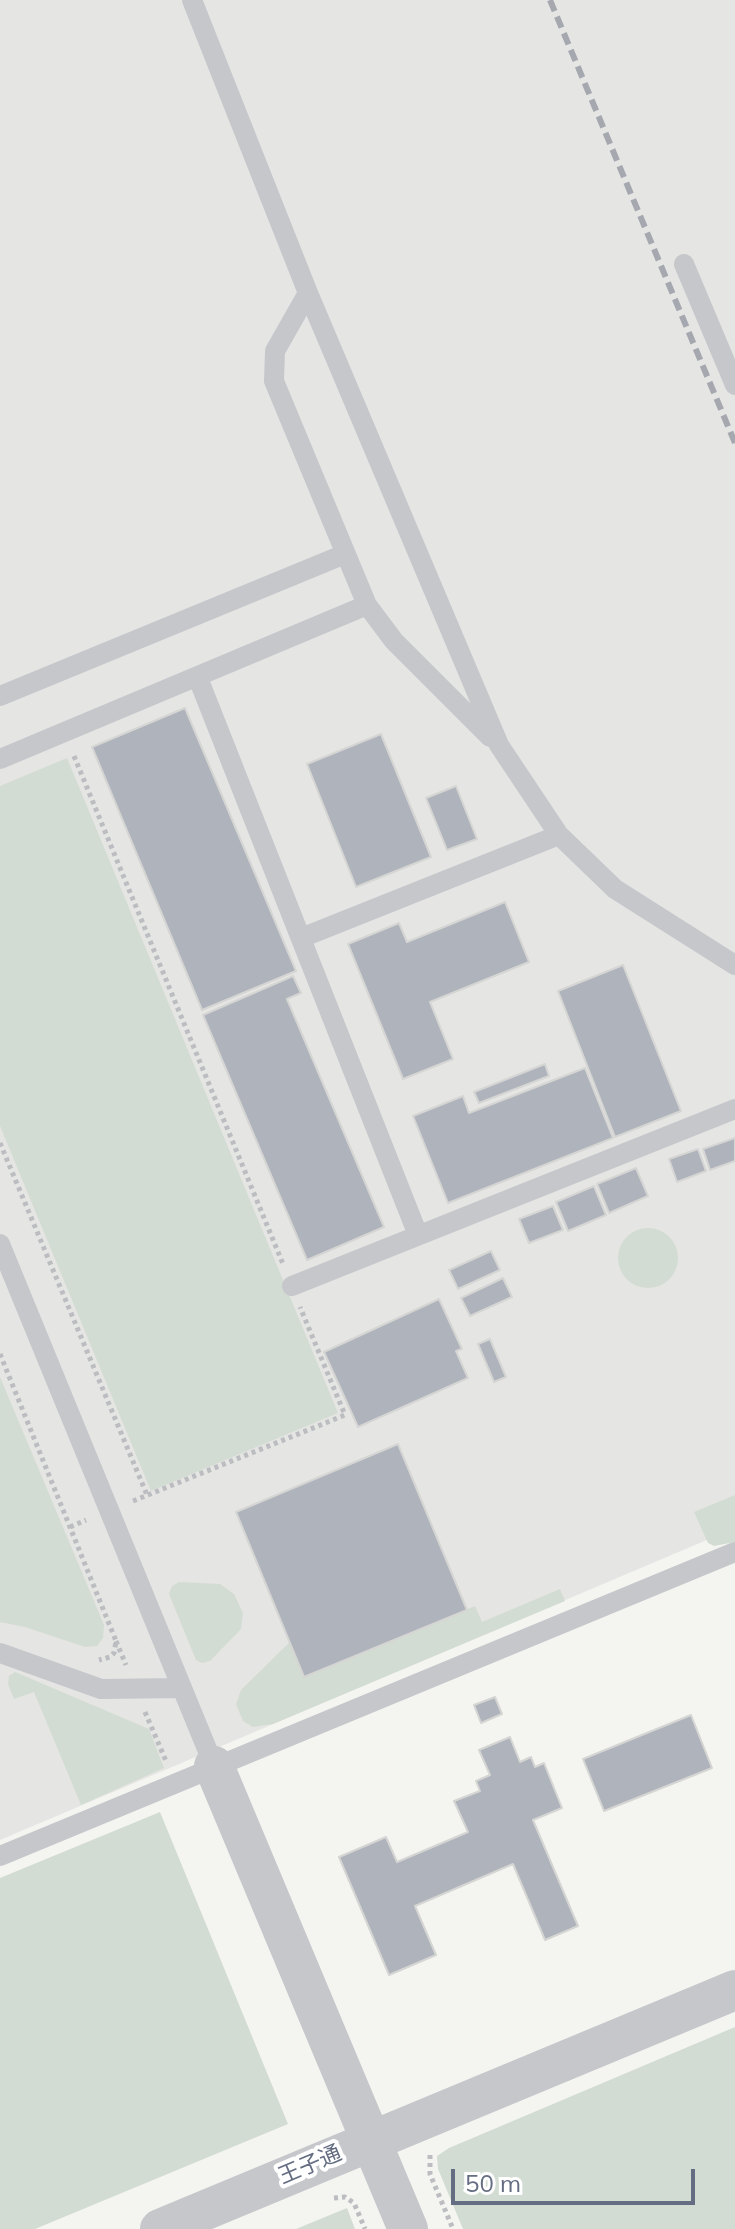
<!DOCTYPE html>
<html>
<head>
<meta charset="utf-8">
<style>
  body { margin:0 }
  #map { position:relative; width:735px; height:2229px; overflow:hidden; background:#f4f5f1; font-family:Mulish,sans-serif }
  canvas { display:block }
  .scale { position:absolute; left:451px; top:2169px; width:244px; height:36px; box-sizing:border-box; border:4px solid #646d82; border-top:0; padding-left:10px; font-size:24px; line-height:28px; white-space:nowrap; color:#646d82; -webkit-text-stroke:6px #fff; paint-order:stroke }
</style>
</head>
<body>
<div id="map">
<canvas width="735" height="2229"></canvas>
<div class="scale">50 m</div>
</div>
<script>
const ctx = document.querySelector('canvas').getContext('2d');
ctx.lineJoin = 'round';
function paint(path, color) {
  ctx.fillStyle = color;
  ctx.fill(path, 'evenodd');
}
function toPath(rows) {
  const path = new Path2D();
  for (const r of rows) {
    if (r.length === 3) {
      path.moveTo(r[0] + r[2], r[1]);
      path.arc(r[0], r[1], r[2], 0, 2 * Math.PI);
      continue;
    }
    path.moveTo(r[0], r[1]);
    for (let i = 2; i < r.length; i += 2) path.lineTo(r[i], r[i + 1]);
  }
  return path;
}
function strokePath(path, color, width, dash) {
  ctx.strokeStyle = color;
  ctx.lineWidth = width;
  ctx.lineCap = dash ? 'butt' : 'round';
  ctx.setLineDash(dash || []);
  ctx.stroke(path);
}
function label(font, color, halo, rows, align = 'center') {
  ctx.font = font + ' Mulish,"Noto Sans JP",sans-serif';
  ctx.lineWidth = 8;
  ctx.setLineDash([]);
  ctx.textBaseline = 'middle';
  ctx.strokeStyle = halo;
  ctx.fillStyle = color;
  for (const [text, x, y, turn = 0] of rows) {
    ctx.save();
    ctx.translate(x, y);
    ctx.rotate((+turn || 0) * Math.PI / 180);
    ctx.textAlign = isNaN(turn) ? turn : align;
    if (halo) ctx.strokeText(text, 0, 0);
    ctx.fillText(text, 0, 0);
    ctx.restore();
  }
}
const built = toPath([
  [0,0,735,0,735,1528,0,1840]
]);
const green = toPath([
  [67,758,338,1413,151,1491,0,1126,0,786],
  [648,1258,30],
  [0,1377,104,1625,103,1638,97,1646,85,1647,25,1627,0,1622],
  [735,1495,735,1542,714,1546,708,1543,694,1512],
  [179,1582,220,1584,234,1594,243,1613,241,1629,210,1661,202,1663,196,1660,169,1594,172,1586],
  [560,1589,565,1601,273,1724,253,1727,243,1721,236,1704,241,1690,290,1642,305,1677,475,1606,482,1622],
  [15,1672,149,1729,164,1768,81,1805,34,1692,14,1699,8,1684,9,1676],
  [160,1812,288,2124,35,2229,0,2229,0,1878],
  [735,2027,735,2229,463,2229,438,2169,437,2156,449,2148],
  [347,2208,355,2229,296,2229]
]);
const building = toPath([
  [185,708,296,971,202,1010,92,747,185,708],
  [381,734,431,857,356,887,307,764,381,734],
  [456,786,477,839,447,850,426,798,456,786],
  [505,902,529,962,430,1002,453,1059,403,1079,348,944,399,923,407,942,505,902],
  [623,965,681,1111,615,1137,558,991,623,965],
  [293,976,301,993,287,999,384,1227,307,1260,203,1015,293,976],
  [545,1064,549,1076,479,1103,474,1092,545,1064],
  [585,1068,613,1138,448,1203,413,1116,463,1096,469,1113,585,1068],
  [735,1138,735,1161,710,1170,703,1149,735,1138],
  [698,1149,706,1171,677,1182,669,1159,698,1149],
  [636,1168,648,1196,609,1213,597,1184,636,1168],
  [594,1186,606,1215,568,1231,556,1202,594,1186],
  [553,1206,563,1230,529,1243,519,1219,553,1206],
  [491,1251,500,1270,458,1289,449,1270,491,1251],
  [503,1278,512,1297,470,1316,461,1298,503,1278],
  [439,1299,462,1349,456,1351,468,1378,358,1427,324,1352,439,1299],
  [490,1339,506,1377,494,1382,478,1344,490,1339],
  [398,1444,467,1610,304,1677,236,1512,398,1444],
  [495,1697,502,1714,481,1723,474,1705,495,1697],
  [691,1715,712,1768,604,1811,583,1759,691,1715],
  [510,1737,520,1762,531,1757,535,1767,544,1763,562,1808,533,1820,578,1926,545,1940,513,1864,415,1906,436,1955,389,1975,339,1857,386,1837,397,1862,468,1832,454,1801,480,1791,476,1781,490,1775,479,1750,510,1737]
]);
const path = toPath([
  [74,756,283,1264],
  [0,1143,147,1495],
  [0,1354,116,1641,114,1653,110,1657,99,1660],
  [133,1501,345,1415,300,1307],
  [70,1527,86,1520],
  [116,1641,126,1665],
  [145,1712,166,1761],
  [430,2155,430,2174,453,2229],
  [334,2198,345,2197,354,2203,365,2229]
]);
const lane = toPath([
  [192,0,308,293,499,745,559,835,615,889,735,965],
  [684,264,735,385],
  [308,293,275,351,274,381,367,605,394,641,490,737],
  [198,678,418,1235],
  [0,696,345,554],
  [0,759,367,605],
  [301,938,559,835],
  [0,1244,214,1766],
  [292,1286,735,1109],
  [0,1653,101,1689,181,1688],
  [0,1856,735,1552]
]);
const street = toPath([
  [214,1766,408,2229],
  [160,2229,735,1990]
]);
const rail = toPath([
  [550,0,735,443]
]);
const streetNames = [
  ["王子通",310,2165,-23]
];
paint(built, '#e5e5e4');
paint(green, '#d3dcd2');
paint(building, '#afb3bb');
strokePath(building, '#d5d6d4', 2);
strokePath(path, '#bcbdc0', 5, [4, 4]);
strokePath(lane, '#c5c7cb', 20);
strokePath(street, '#c5c7cb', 40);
strokePath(rail, '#a5a8af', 6, [12, 6]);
label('22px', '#646d82', '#fff', streetNames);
</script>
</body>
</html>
